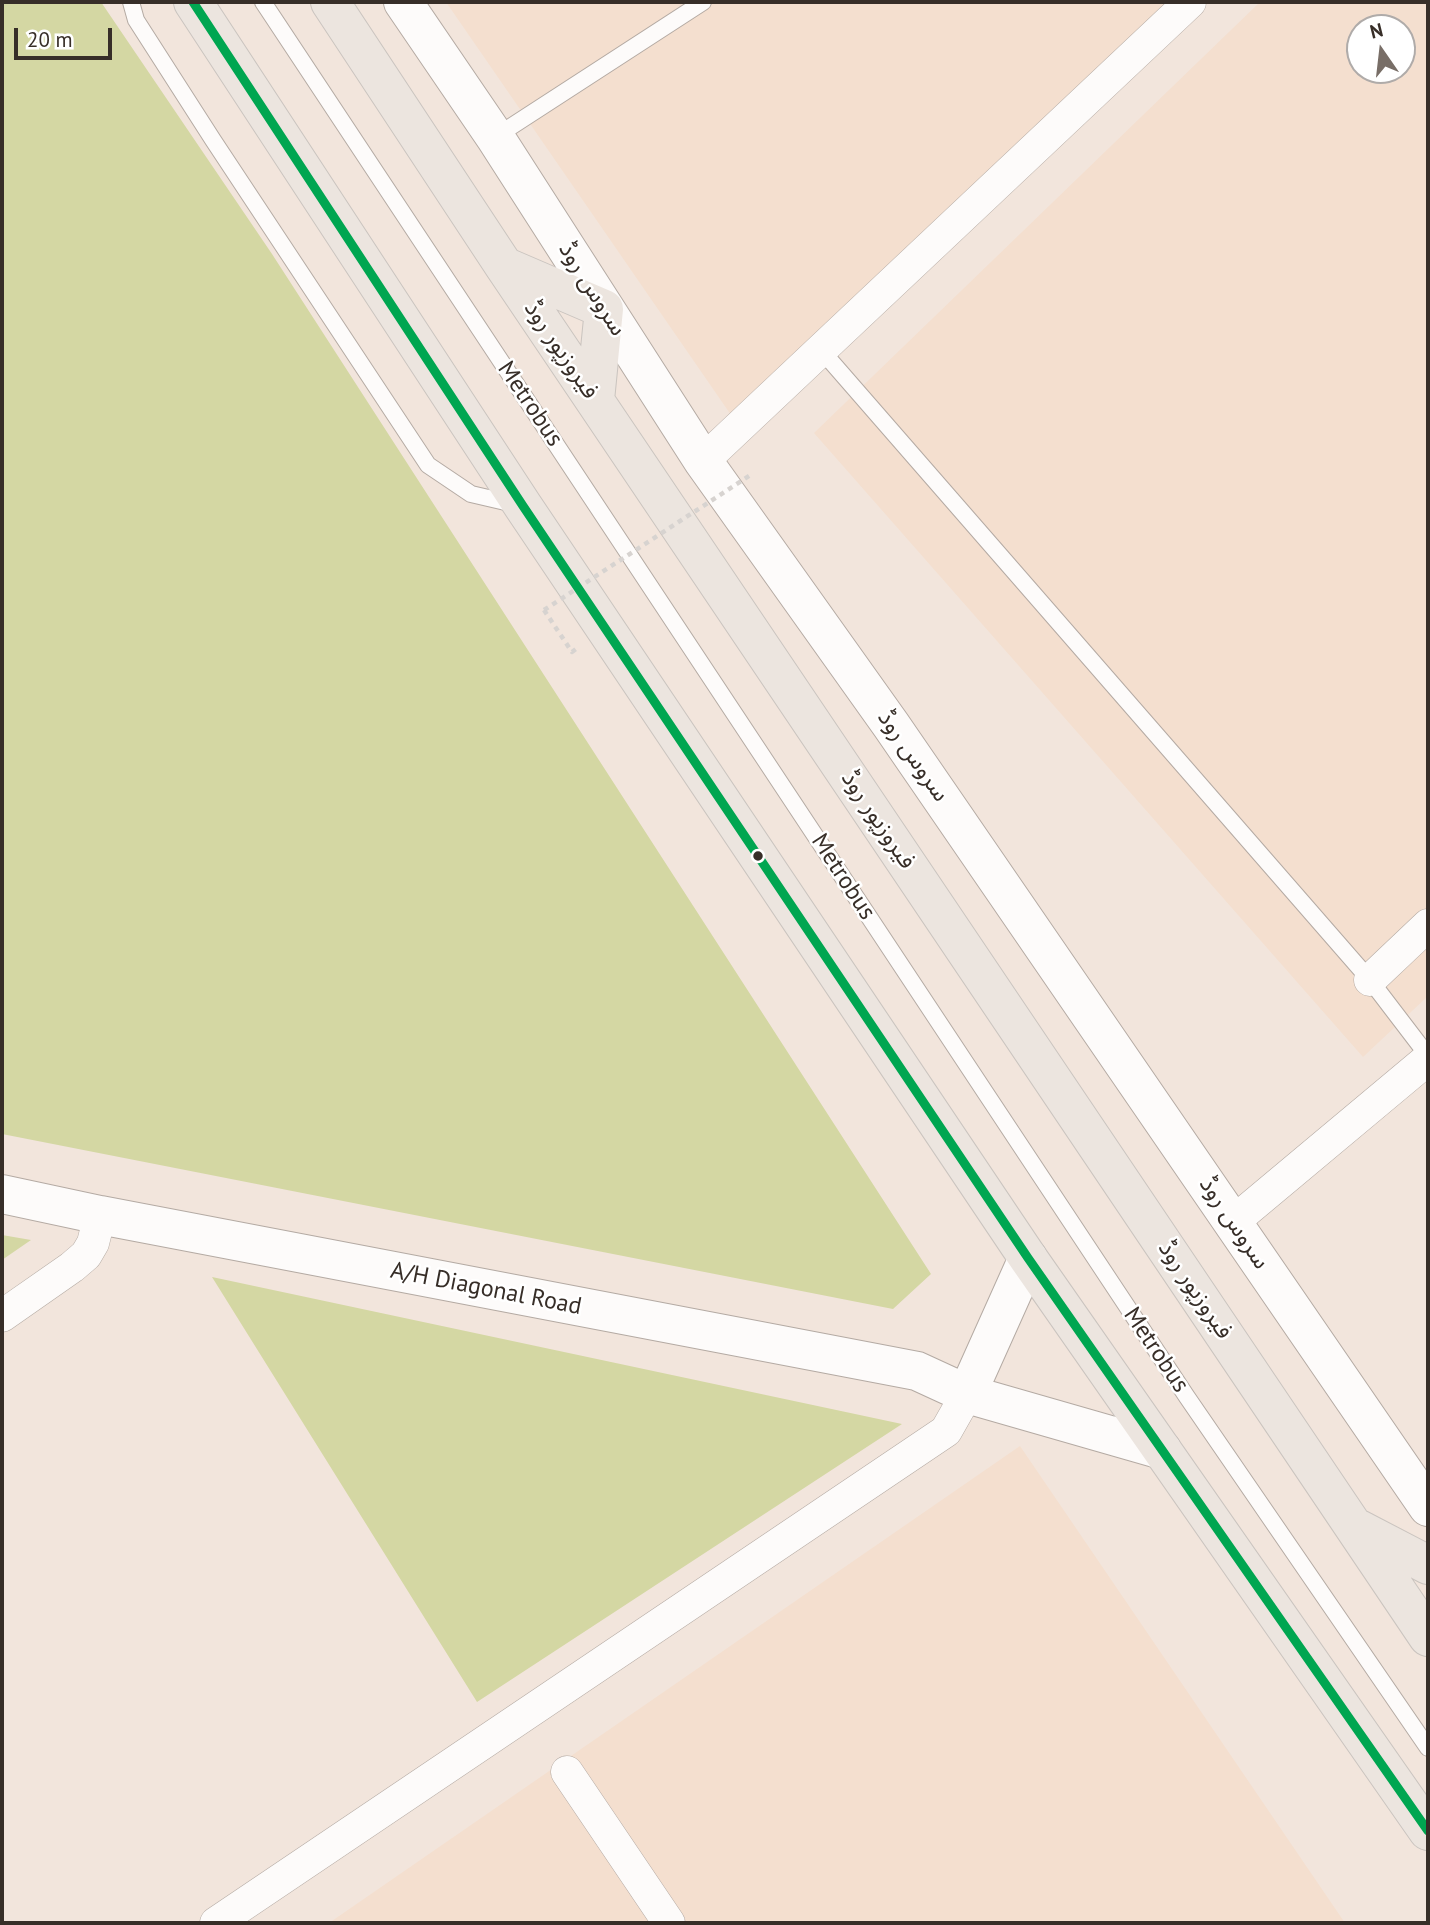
<!DOCTYPE html>
<html>
<head>
<meta charset="utf-8">
<style>
  body { margin:0 }
  #map { position:relative; width:1430px; height:1925px; overflow:hidden; background:#f2e5dc; font-family:"PT Sans",sans-serif }
  canvas { display:block }
  .frame { position:absolute; inset:0; border:4px solid #372e28; pointer-events:none }
  .north { position:absolute; left:1346px; top:14px; width:70px; height:70px; box-sizing:border-box; background:#fff; border:2px solid #afaba9; border-radius:50%; rotate:346deg; font-size:19px; font-weight:700; line-height:28px; text-align:center; color:#372e28 }
  .north::after { content:''; display:block; margin:auto; width:24px; height:32px; background:#786e67; clip-path:polygon(50% 0,100% 100%,50% 72%,0 100%) }
  .scale { position:absolute; left:14px; top:28px; width:98px; height:32px; box-sizing:border-box; border:4px solid #372e28; border-top:0; padding-left:9px; font-size:21px; line-height:24px; white-space:nowrap; color:#372e28; -webkit-text-stroke:5px #fff; paint-order:stroke }
</style>
</head>
<body>
<div id="map">
<canvas width="1430" height="1925"></canvas>
<div class="frame"></div>
<div class="north">N</div>
<div class="scale">20 m</div>
</div>
<script>
const ctx = document.querySelector('canvas').getContext('2d');
ctx.lineJoin = 'round';
function paint(path, color) {
  ctx.fillStyle = color;
  ctx.fill(path, 'evenodd');
}
function toPath(rows) {
  const path = new Path2D();
  for (const r of rows) {
    path.moveTo(r[0], r[1]);
    for (let i = 2; i < r.length; i += 2) path.lineTo(r[i], r[i + 1]);
  }
  return path;
}
function strokePath(path, color, width, dash) {
  ctx.strokeStyle = color;
  ctx.lineWidth = width;
  ctx.lineCap = dash ? 'butt' : 'round';
  ctx.setLineDash(dash || []);
  ctx.stroke(path);
}
function label(font, color, halo, rows, align = 'center') {
  ctx.font = font + ' "PT Sans","Noto Sans Arabic",sans-serif';
  ctx.lineWidth = 5;
  ctx.setLineDash([]);
  ctx.textBaseline = 'middle';
  ctx.strokeStyle = halo;
  ctx.fillStyle = color;
  for (const [text, x, y, turn = 0] of rows) {
    ctx.save();
    ctx.translate(x, y);
    ctx.rotate((+turn || 0) * Math.PI / 180);
    ctx.textAlign = isNaN(turn) ? turn : align;
    if (halo) ctx.strokeText(text, 0, 0);
    ctx.fillText(text, 0, 0);
    ctx.restore();
  }
}
const built = toPath([
  [446,2,1168,2,740,428],
  [1260,2,1428,2,1428,996,1363,1057,814,433],
  [1360,28,1402,28,1402,70,1360,70],
  [1020,1446,1345,1923,329,1923]
]);
const green = toPath([
  [2,2,101,2,272,254,931,1274,893,1309,2,1134],
  [2,1235,31,1240,2,1260],
  [212,1277,902,1424,477,1702]
]);
const path = toPath([
  [544,610,572,652,576,649]
]);
const service = toPath([
  [131,2,136,20,213,140,428,465,471,494,514,504],
  [263,2,1187,1397,1428,1748],
  [495,137,703,2],
  [822,351,1370,980,1428,1056]
]);
const minor = toPath([
  [703,461,1190,2],
  [1370,980,1428,925],
  [1233,1222,1428,1059],
  [2,1316,72,1267,86,1255,93,1243,100,1215],
  [567,1772,669,1923],
  [216,1923,946,1431,967,1394]
]);
const tertiary = toPath([
  [403,2,495,137,703,461,891,725,1428,1507],
  [2,1194,100,1215,917,1371,967,1394,1162,1450],
  [967,1394,1028,1258]
]);
const primary = toPath([
  [193,2,523,506,1028,1258,1428,1831],
  [330,2,504,266,1428,1637],
  [504,266,604,309,595,400],
  [1359,1529,1428,1565]
]);
const pathBridge = toPath([
  [544,610,752,474]
]);
const bus1 = toPath([
  [193,2,523,506,1028,1258,1428,1831]
]);
const markers = [
  [758,856,6,"#372e28"]
];
const streetNames = [
  ["سروس روڈ",592,289,58],
  ["فیروزپور روڈ",561,350,56],
  ["Metrobus",530,404,56],
  ["سروس روڈ",913,756,55],
  ["فیروزپور روڈ",878,820,56],
  ["Metrobus",843,877,57],
  ["سروس روڈ",1234,1223,56],
  ["A/H Diagonal Road",486,1289,11],
  ["فیروزپور روڈ",1195,1290,56],
  ["Metrobus",1156,1350,56]
];
paint(built, '#f4dfcf');
paint(green, '#d4d7a3');
strokePath(service, '#b4aaa3', 18);
strokePath(minor, '#b4aaa3', 33);
strokePath(tertiary, '#b4aaa3', 40);
strokePath(primary, '#cac4bf', 40);
strokePath(path, '#d7d3d0', 4.5, [5, 5]);
strokePath(service, '#fdfbfa', 16);
strokePath(minor, '#fdfbfa', 32);
strokePath(tertiary, '#fdfbfa', 38);
strokePath(primary, '#ece5df', 38);
strokePath(pathBridge, '#d7d3d0', 4.5, [5, 5]);
strokePath(bus1, '#00a651', 9);
for (const [x, y, r, color] of markers) {
  const dot = new Path2D();
  dot.arc(x, y, r, 0, 2 * Math.PI);
  ctx.fillStyle = color;
  ctx.fill(dot);
  strokePath(dot, '#fff', 2.5);
}
label('24px', '#372e28', '#fff', streetNames);
</script>
</body>
</html>
